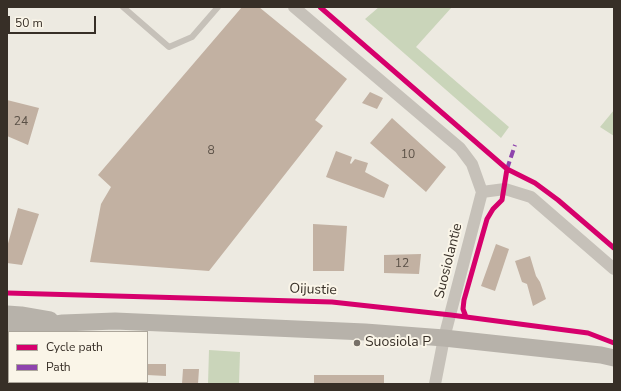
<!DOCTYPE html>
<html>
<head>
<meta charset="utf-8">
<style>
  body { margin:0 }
  #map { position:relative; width:621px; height:391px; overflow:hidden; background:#edeae1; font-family:"Nunito Sans",sans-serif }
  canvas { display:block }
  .frame { position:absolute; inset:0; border:8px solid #372f27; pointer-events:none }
  .legend { position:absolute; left:8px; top:331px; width:140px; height:52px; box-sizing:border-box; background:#faf5e8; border:1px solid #aca69b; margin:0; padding:5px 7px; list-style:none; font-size:12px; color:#372f27 }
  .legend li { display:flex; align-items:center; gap:8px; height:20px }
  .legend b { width:20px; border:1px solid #aca69b }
  .scale { position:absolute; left:8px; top:16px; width:88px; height:18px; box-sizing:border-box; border:2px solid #372f27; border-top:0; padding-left:5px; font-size:12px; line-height:14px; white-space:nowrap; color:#372f27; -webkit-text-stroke:3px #faf5e8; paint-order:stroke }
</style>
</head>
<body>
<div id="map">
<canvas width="621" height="391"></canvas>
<div class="frame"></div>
<ul class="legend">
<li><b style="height:5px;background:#d6006c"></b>Cycle path</li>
<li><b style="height:5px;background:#8e44ad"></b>Path</li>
</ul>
<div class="scale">50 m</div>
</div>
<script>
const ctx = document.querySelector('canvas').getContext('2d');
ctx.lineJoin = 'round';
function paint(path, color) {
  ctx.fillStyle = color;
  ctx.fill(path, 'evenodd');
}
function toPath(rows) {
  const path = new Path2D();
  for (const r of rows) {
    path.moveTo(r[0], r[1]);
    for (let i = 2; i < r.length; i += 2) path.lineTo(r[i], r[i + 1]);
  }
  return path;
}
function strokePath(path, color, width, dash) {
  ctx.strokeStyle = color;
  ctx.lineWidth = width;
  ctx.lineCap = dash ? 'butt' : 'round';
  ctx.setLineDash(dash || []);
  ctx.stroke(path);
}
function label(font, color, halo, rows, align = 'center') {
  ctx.font = font + ' "Nunito Sans",sans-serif';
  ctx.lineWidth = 4;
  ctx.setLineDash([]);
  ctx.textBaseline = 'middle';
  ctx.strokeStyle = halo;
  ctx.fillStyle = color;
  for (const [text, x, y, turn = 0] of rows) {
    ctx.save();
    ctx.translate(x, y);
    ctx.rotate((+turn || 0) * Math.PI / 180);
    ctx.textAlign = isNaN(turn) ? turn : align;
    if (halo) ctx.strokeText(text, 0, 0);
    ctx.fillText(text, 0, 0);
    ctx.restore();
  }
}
const green = toPath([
  [379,7,452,7,416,47,509,127,501,138,365,19],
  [614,110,614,136,600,127],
  [209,350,240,352,239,384,208,384]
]);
const building = toPath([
  [242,7,259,7,347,79,315,120,323,126,209,271,90,262,101,204,111,187,98,175],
  [370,92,383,98,377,109,362,103],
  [7,100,39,108,28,145,7,136],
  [392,118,446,167,426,192,370,143],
  [336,151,352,157,350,163,351,164,355,159,368,163,365,172,389,185,384,198,326,177],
  [18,208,39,214,22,265,7,263,7,247],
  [313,224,347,226,344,271,313,271],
  [496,244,509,249,495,291,481,286],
  [421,254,419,274,384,273,384,255],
  [530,256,536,276,540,282,546,299,533,306,527,284,522,282,515,261],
  [147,364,166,364,166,376,147,375],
  [183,369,199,369,198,384,182,384],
  [314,375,384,375,384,384,314,384]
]);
const service = toPath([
  [123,7,169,47,192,37,218,7]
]);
const minor = toPath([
  [294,7,460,148,472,164,482,192,444,338,435,384],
  [482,192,505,189,531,197,614,269]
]);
const secondary = toPath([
  [7,314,21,315,50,320],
  [7,330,14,330,63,323,115,321,365,332,444,338,601,355,614,358]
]);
const quiet = toPath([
  [507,169,515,145]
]);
const cycleway = toPath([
  [320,7,507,169,535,183,558,200,614,248],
  [7,293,332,302,451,315,588,333,614,343],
  [466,317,463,309,464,300,487,219,493,209,502,200,507,169]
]);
const markers = [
  [357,343,4,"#777068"]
];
const numberNames = [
  ["24",21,122],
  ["8",211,151],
  ["10",408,155],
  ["12",402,264]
];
const streetNames = [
  ["Suosiolantie",449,261,-76],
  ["Oijustie",313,290,2]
];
const poiNames = [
  ["Suosiola P",365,343]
];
paint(green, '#cad5ba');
paint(building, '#c2b1a2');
strokePath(service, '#c6c1b9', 6);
strokePath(minor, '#c6c1b9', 12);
strokePath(secondary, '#b7b2aa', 17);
strokePath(quiet, '#8e44ad', 4, [8, 4]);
strokePath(cycleway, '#d6006c', 5);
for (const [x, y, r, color] of markers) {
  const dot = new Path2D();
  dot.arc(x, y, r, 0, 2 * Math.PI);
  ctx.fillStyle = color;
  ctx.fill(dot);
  strokePath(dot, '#faf5e8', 1.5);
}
label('12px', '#5a5046', null, numberNames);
label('14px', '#372f27', '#faf5e8', streetNames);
label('14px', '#372f27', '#faf5e8', poiNames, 'left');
</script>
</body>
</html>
